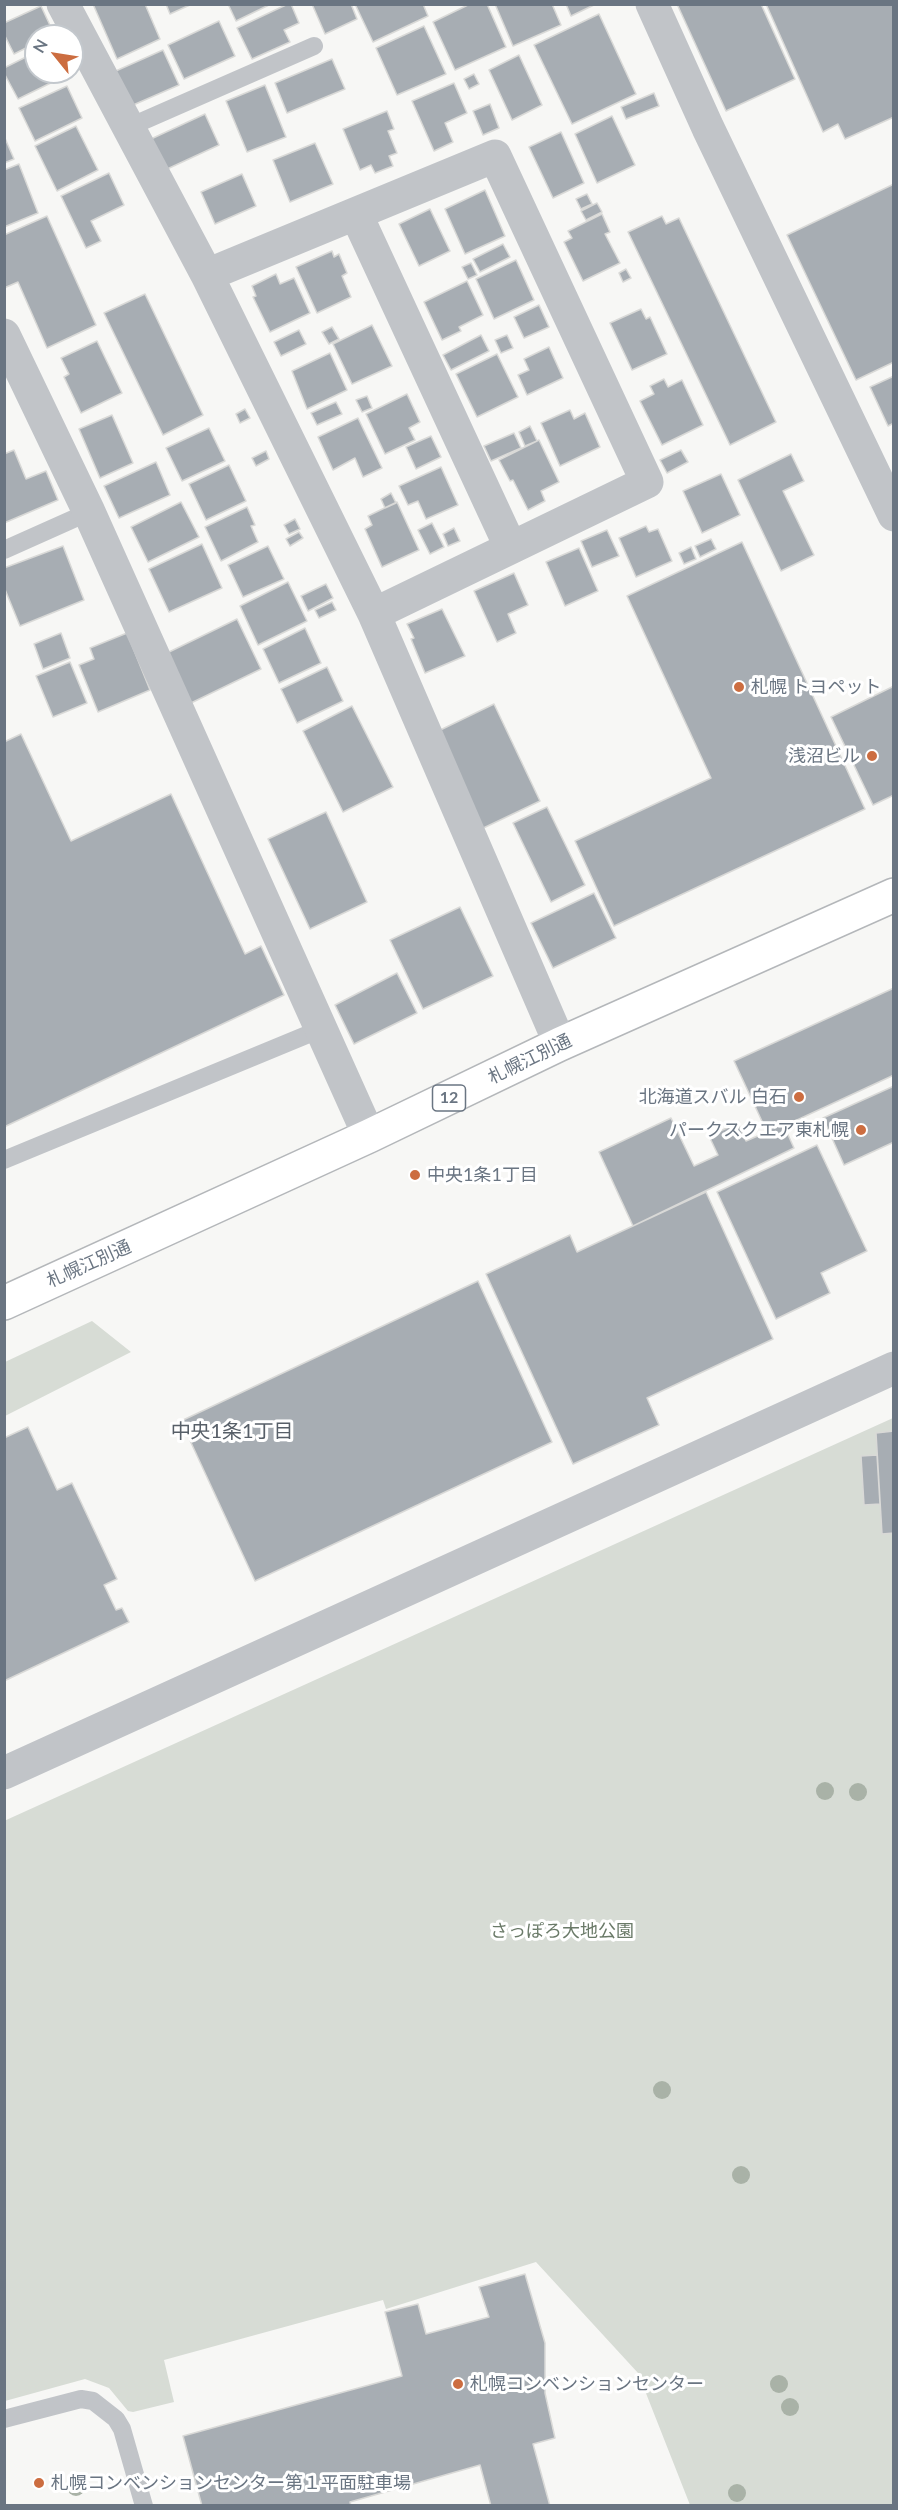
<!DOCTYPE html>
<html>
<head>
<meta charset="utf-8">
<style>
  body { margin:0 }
  #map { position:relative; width:898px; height:2510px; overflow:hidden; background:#f7f7f5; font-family:Lato,sans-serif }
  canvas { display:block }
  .frame { position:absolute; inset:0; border:6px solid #6a7582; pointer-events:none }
  .north { position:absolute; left:24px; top:24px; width:60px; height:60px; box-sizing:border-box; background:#fff; border:2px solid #c3c8cd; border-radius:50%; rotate:300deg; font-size:16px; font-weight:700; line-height:24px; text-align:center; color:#6a7582 }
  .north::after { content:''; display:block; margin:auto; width:21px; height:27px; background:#cc6d40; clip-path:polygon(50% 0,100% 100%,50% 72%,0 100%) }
</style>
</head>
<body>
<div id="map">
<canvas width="898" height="2510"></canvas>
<div class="frame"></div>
<div class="north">N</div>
</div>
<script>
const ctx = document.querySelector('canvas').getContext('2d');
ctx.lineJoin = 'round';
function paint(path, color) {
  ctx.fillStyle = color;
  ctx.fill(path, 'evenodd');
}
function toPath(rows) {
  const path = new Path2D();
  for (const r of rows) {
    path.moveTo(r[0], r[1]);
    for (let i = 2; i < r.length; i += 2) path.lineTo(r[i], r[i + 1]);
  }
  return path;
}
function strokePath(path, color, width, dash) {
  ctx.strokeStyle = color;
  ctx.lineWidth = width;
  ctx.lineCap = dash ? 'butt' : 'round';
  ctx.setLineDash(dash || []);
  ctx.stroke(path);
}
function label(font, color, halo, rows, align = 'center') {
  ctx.font = font + ' Lato,"Noto Sans JP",sans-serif';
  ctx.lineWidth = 6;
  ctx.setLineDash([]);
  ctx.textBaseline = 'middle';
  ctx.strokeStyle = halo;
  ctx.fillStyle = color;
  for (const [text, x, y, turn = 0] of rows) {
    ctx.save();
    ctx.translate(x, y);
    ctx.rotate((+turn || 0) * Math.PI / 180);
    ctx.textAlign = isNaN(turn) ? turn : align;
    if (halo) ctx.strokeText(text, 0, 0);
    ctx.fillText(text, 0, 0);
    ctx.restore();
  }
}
const green = toPath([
  [92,1321,131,1352,5,1416,5,1362],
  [893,1418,893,2505,690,2505,638,2373,536,2262,386,2309,383,2300,164,2360,174,2402,133,2412,128,2411,109,2388,85,2379,5,2401,4,1821]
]);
const building = toPath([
  [93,4,145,4,160,39,117,59,93,4],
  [166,4,192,4,170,14,166,4],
  [228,4,271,4,236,21,228,4],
  [288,4,291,4,299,23,284,30,290,42,252,59,237,28,288,4],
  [312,4,351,4,357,19,325,34,312,4],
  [355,4,423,4,428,16,373,42,355,4],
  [470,4,487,4,506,47,455,70,433,22,470,4],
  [495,4,552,4,561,25,513,46,495,4],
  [566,4,596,4,571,16,566,4],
  [677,4,761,4,795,79,726,111,677,4],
  [766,4,894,4,894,117,845,139,838,124,823,132,766,4],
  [41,6,54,34,36,36,36,43,14,54,4,34,4,23,41,6],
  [599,14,636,94,572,124,534,45,599,14],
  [219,21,235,56,184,79,168,45,219,21],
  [424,26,446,74,397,95,376,48,424,26],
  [163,50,179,85,124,109,109,74,163,50],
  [36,52,36,72,65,72,67,75,18,99,4,73,4,68,36,52],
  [519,55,542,105,512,120,489,70,519,55],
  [332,59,345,89,287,113,275,83,332,59],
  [474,74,479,84,469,89,464,79,474,74],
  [454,83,467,113,445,123,453,142,434,151,412,101,454,83],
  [265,85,286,137,247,152,226,101,265,85],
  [67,86,82,118,35,141,19,108,67,86],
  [654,93,659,106,626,119,621,107,654,93],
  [490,104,499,128,483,135,473,111,490,104],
  [387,111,394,129,388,131,397,153,389,156,393,166,375,173,371,165,360,170,343,129,387,111],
  [205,114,219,145,165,170,151,139,205,114],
  [612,116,635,165,597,183,575,134,612,116],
  [76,126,98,170,57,191,35,146,76,126],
  [561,132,584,183,553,198,529,147,561,132],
  [4,136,14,159,4,163,4,136],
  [315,143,333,184,290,202,273,160,315,143],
  [19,164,38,213,4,227,4,170,19,164],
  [109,173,124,205,91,221,101,241,86,248,61,196,109,173],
  [242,174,256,206,215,224,201,192,242,174],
  [894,184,894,362,856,380,787,235,894,184],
  [485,190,505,236,465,254,445,209,485,190],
  [587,194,592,204,581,209,576,199,587,194],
  [597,203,602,212,586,220,581,211,597,203],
  [430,209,450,251,419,266,399,224,430,209],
  [602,214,610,232,605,234,620,263,583,281,564,242,572,238,568,231,602,214],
  [47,216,96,325,47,348,18,282,4,288,4,235,47,216],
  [662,216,666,224,679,218,776,422,730,445,628,232,662,216],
  [503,244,510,257,480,272,473,259,503,244],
  [332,251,334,257,339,254,347,273,342,276,351,297,317,313,296,267,332,251],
  [516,260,534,300,494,319,476,279,516,260],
  [471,263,477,275,468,279,462,267,471,263],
  [626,269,631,278,623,282,619,273,626,269],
  [276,274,280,284,294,278,310,313,270,332,253,297,256,296,252,286,276,274],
  [467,281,483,315,459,327,461,331,442,340,424,302,467,281],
  [145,294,203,415,163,435,104,313,145,294],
  [539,305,549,327,524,338,514,317,539,305],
  [641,309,646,319,650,317,667,354,632,370,610,323,641,309],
  [372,325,392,366,352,384,333,344,372,325],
  [332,327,339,339,329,344,322,332,332,327],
  [299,330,306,344,281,356,274,342,299,330],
  [481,335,489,351,451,370,443,355,481,335],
  [507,335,513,348,501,353,495,340,507,335],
  [97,341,122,393,81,413,64,377,69,374,61,358,97,341],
  [549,347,563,378,527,395,518,375,529,370,524,359,549,347],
  [330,353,347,390,307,409,292,371,330,353],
  [497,354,518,397,477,417,456,374,497,354],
  [894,376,894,423,888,426,870,387,894,376],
  [664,379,668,387,682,380,703,425,662,445,640,401,654,394,650,386,664,379],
  [407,394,420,422,409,428,415,440,385,454,366,414,407,394],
  [367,396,372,408,362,412,356,400,367,396],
  [336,402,342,414,317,425,311,413,336,402],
  [245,409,250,418,240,423,236,414,245,409],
  [570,410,574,419,585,413,600,447,560,466,541,423,570,410],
  [112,415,133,463,100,478,79,429,112,415],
  [358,418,382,468,363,477,355,458,333,470,318,437,358,418],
  [530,426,537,441,525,446,519,432,530,426],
  [209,428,225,461,182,481,166,448,209,428],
  [514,433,521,448,491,461,484,446,514,433],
  [431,436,441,457,416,469,406,447,431,436],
  [539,440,559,482,541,491,545,501,528,510,513,480,510,481,499,460,539,440],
  [14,450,26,479,46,471,58,500,4,523,4,454,14,450],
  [681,450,688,462,667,473,660,460,681,450],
  [266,451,269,459,256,466,252,458,266,451],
  [791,454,804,481,783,491,814,555,781,571,738,480,791,454],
  [156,462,170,495,119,518,104,486,156,462],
  [229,465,246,501,206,520,189,484,229,465],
  [441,467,458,505,426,519,418,501,408,505,399,486,441,467],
  [721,474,740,515,702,533,683,491,721,474],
  [391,493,396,503,385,508,381,499,391,493],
  [181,502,199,537,148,562,131,527,181,502],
  [397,502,419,550,382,567,365,529,372,525,368,516,397,502],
  [247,507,255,525,251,526,258,542,221,561,205,527,247,507],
  [295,519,300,529,289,534,284,525,295,519],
  [432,523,444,547,430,554,418,530,432,523],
  [646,526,649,532,658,529,672,561,636,577,619,538,646,526],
  [454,528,460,541,448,546,443,534,454,528],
  [607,530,619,556,592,567,581,541,607,530],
  [299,532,303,538,290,546,286,539,299,532],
  [711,539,716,549,700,557,695,546,711,539],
  [742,542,865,809,614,926,575,841,711,778,627,596,742,542],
  [202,544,222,588,169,612,149,569,202,544],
  [63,546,84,600,20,626,4,587,4,568,63,546],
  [268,546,284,579,243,597,228,565,268,546],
  [691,547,696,559,684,564,679,553,691,547],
  [579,548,598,591,565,606,546,562,579,548],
  [514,573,528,605,508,614,516,633,497,642,474,591,514,573],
  [288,582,307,621,258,645,240,606,288,582],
  [326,584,333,598,308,611,301,596,326,584],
  [332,602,336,610,319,618,315,610,332,602],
  [442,609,465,656,425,673,411,639,414,638,407,624,442,609],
  [237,619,261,669,191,703,167,653,237,619],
  [305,628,321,663,279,683,263,649,305,628],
  [61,633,70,658,43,669,34,644,61,633],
  [127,633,150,690,98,712,79,665,94,659,90,648,127,633],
  [70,662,87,703,53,717,36,676,70,662],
  [327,667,343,701,297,723,281,689,327,667],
  [894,686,894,795,873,805,831,717,894,686],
  [494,704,540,801,475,832,430,735,494,704],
  [352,706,393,787,343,812,303,731,352,706],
  [21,734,71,841,171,794,245,954,261,946,284,995,4,1127,4,742,21,734],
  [547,807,585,885,551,902,513,823,547,807],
  [326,812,367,902,310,929,268,839,326,812],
  [594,893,616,938,553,968,531,923,594,893],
  [460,907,493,976,423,1009,390,940,460,907],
  [397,973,417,1013,354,1044,335,1005,397,973],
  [894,988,894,1075,784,1126,794,1148,633,1226,599,1152,671,1118,694,1166,718,1155,709,1136,738,1123,746,1141,767,1132,734,1061,894,988],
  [894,1086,894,1142,844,1165,823,1118,894,1086],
  [817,1145,867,1251,821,1273,830,1293,776,1319,717,1192,817,1145],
  [706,1192,773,1339,647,1398,659,1425,573,1464,486,1274,570,1235,577,1252,706,1192],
  [478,1281,552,1442,255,1581,181,1421,478,1281],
  [28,1427,57,1490,72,1483,117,1579,104,1585,116,1610,122,1608,129,1622,4,1681,4,1438,28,1427],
  [894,1431,894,1533,882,1534,876,1433,894,1431],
  [877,1455,880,1504,864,1505,861,1456,877,1455],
  [525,2274,545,2343,545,2393,555,2438,533,2444,550,2506,491,2506,480,2465,350,2502,351,2506,202,2506,183,2436,402,2376,385,2312,418,2304,426,2334,489,2317,479,2287,525,2274]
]);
const lane = toPath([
  [127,128,314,46],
  [4,550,89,512],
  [4,1160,321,1029],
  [4,2419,81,2399,93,2401,116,2419,122,2429,144,2506]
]);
const street = toPath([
  [63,4,207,275,374,614,560,1044],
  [652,4,708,128,894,515],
  [356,214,510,546],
  [207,275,495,156,647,482,374,614],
  [4,335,89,512,369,1136],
  [4,1773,894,1368]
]);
const highway = toPath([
  [4,1303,369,1136,560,1044,894,895]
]);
const trees = [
  [825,1791],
  [858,1792],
  [662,2090],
  [741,2175],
  [779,2384],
  [790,2407],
  [76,2487],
  [737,2493]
];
const markers = [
  [739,687,6,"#cc6d40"],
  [872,756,6,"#cc6d40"],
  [799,1097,6,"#cc6d40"],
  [861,1130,6,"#cc6d40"],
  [415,1175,6,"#cc6d40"],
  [458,2384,6,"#cc6d40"],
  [39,2483,6,"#cc6d40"]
];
const shields = [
  [449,1098,33]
];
const shieldNames = [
  ["12",449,1098]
];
const poiNames = [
  ["札幌 トヨペット",751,687],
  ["浅沼ビル",860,756,"right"],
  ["北海道スバル 白石",787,1097,"right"],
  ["パークスクエア東札幌",849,1130,"right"],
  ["中央1条1丁目",427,1175],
  ["札幌コンベンションセンター",470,2384],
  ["札幌コンベンションセンター第１平面駐車場",51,2483]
];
const streetNames = [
  ["札幌江別通",530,1059,-26],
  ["札幌江別通",89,1264,-24]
];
const parkNames = [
  ["さっぽろ大地公園",562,1931]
];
const neighbourhoodNames = [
  ["中央1条1丁目",232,1432]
];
paint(green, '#d7dcd5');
paint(building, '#a7adb3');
strokePath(building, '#d9d9d7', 1.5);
strokePath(highway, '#b4b7ba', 36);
strokePath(lane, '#c1c4c8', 18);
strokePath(street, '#c1c4c8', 33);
strokePath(highway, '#fff', 33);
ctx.fillStyle = '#a9b2a7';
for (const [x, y] of trees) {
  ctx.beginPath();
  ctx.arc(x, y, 9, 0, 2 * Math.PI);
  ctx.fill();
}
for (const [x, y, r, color] of markers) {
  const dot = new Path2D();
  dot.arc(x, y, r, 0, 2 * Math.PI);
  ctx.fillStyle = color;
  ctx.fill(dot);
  strokePath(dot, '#fff', 2);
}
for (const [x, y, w] of shields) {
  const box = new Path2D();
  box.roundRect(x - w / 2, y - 13, w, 26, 4.5);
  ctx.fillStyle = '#fff';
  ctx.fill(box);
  strokePath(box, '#6a7582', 1.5);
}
label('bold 16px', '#6a7582', null, shieldNames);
label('18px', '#6a7582', '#fff', poiNames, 'left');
label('18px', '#6a7582', '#fff', streetNames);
label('18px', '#6a7a68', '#fff', parkNames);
label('20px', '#575f68', '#fff', neighbourhoodNames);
</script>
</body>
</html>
